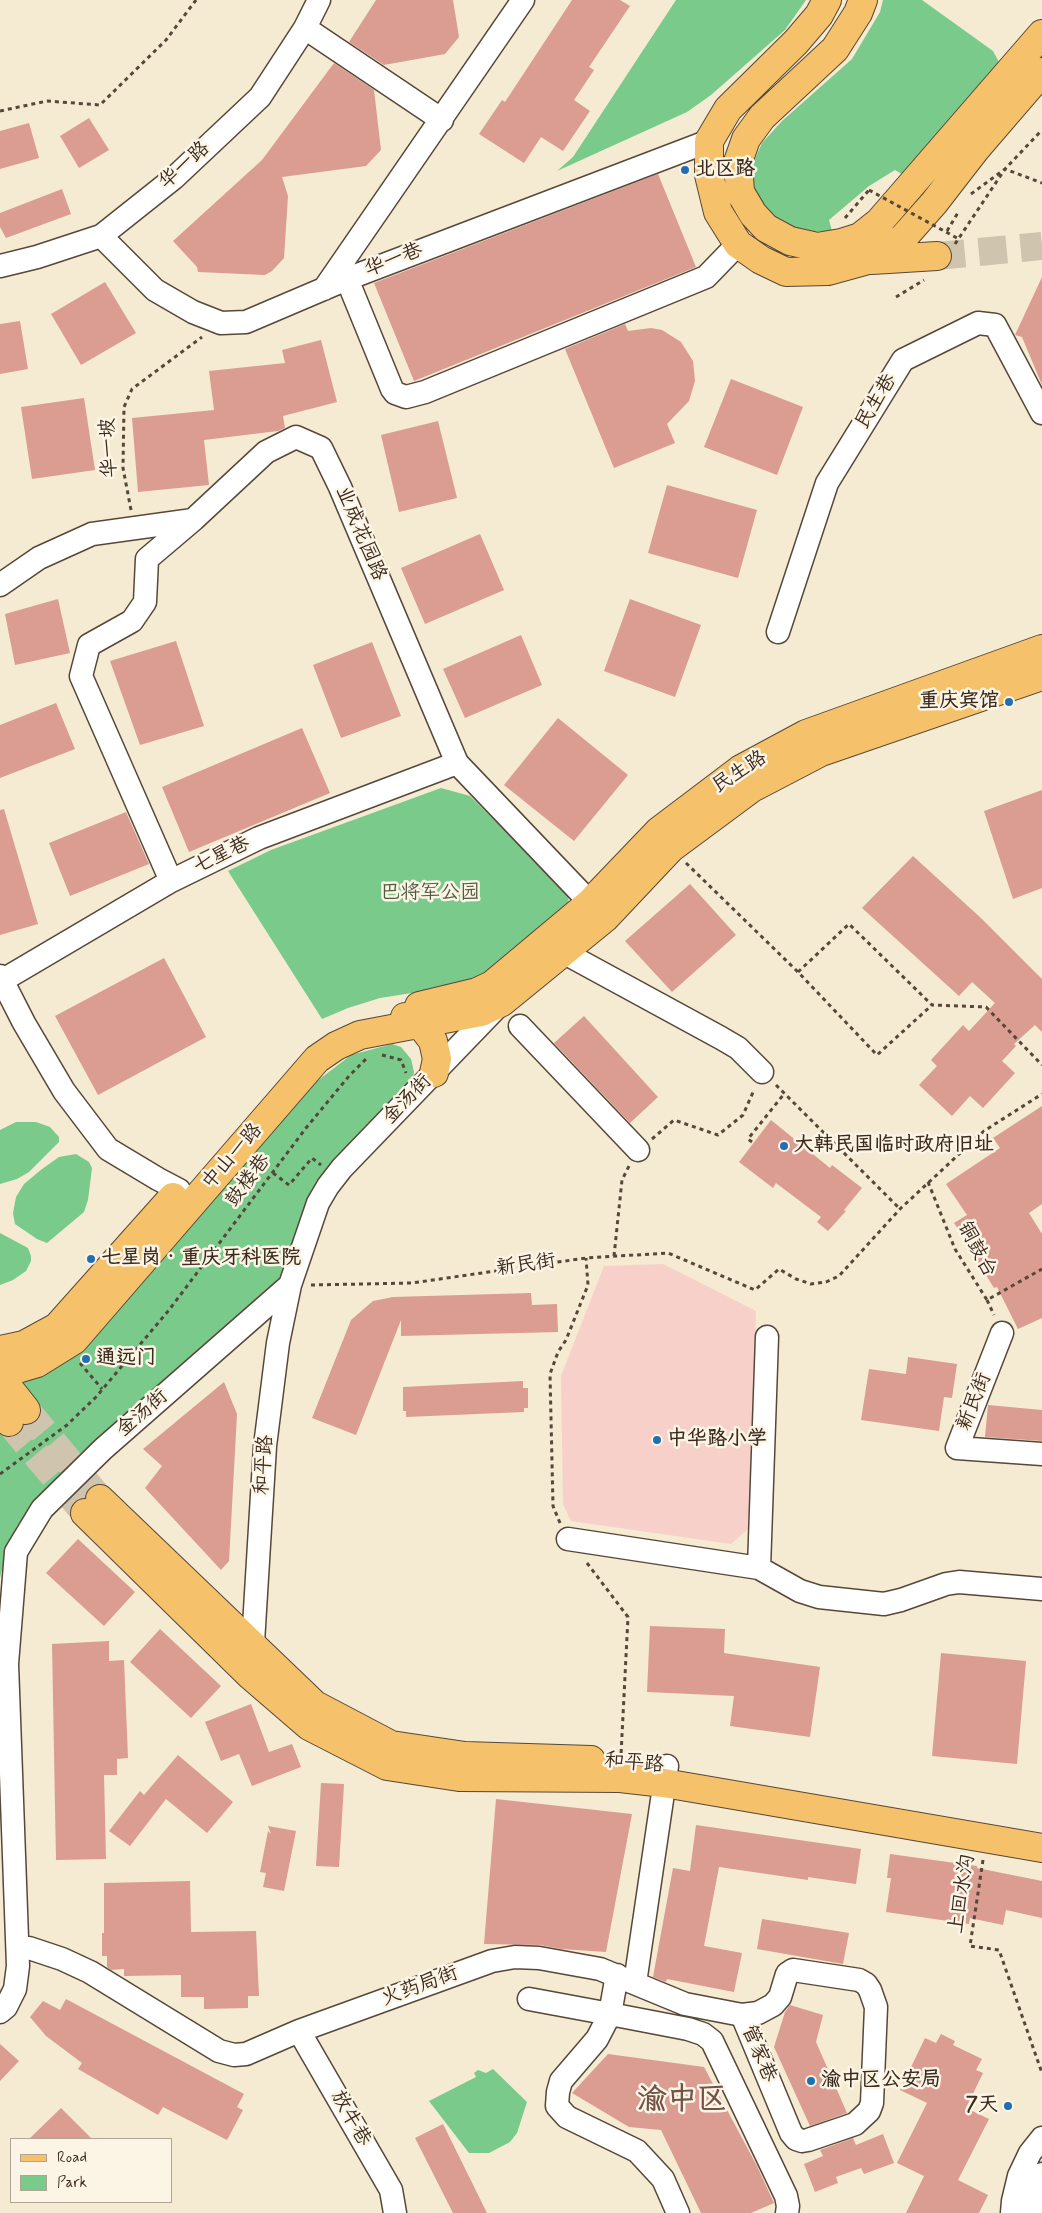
<!DOCTYPE html>
<html>
<head>
<meta charset="utf-8">
<style>
  body { margin:0 }
  #map { position:relative; width:1042px; height:2213px; overflow:hidden; background:#f4ebd2; font-family:Mynerve,sans-serif }
  canvas { display:block }
  .legend { position:absolute; left:10px; top:2138px; width:162px; height:65px; box-sizing:border-box; background:#fcf5e5; border:1px solid #afa495; margin:0; padding:6px 9px; list-style:none; font-size:15px; color:#3b2a1e }
  .legend li { display:flex; align-items:center; gap:10px; height:25px }
  .legend b { width:25px; border:1px solid #afa495 }
</style>
</head>
<body>
<div id="map">
<canvas width="1042" height="2213"></canvas>
<ul class="legend">
<li><b style="height:6px;background:#f5c16b"></b>Road</li>
<li><b style="height:14px;background:#79ca8b"></b>Park</li>
</ul>
</div>
<script>
const ctx = document.querySelector('canvas').getContext('2d');
ctx.lineJoin = 'round';
function paint(path, color) {
  ctx.fillStyle = color;
  ctx.fill(path, 'evenodd');
}
function toPath(rows) {
  const path = new Path2D();
  for (const r of rows) {
    path.moveTo(r[0], r[1]);
    for (let i = 2; i < r.length; i += 2) path.lineTo(r[i], r[i + 1]);
  }
  return path;
}
function strokePath(path, color, width, dash) {
  ctx.strokeStyle = color;
  ctx.lineWidth = width;
  ctx.lineCap = dash ? 'butt' : 'round';
  ctx.setLineDash(dash || []);
  ctx.stroke(path);
}
function label(font, color, halo, rows, align = 'center') {
  ctx.font = font + ' Mynerve,"LXGW WenKai TC",sans-serif';
  ctx.lineWidth = 5;
  ctx.setLineDash([]);
  ctx.textBaseline = 'middle';
  ctx.strokeStyle = halo;
  ctx.fillStyle = color;
  for (const [text, x, y, turn = 0] of rows) {
    ctx.save();
    ctx.translate(x, y);
    ctx.rotate((+turn || 0) * Math.PI / 180);
    ctx.textAlign = isNaN(turn) ? turn : align;
    if (halo) ctx.strokeText(text, 0, 0);
    ctx.fillText(text, 0, 0);
    ctx.restore();
  }
}
const built = toPath([
  [663,1264,756,1311,748,1529,731,1544,571,1521,563,1504,561,1376,604,1266]
]);
const green = toPath([
  [676,0,806,0,785,30,711,95,687,112,557,171,573,157],
  [883,0,922,0,993,51,1000,64,905,176,895,170,869,186,829,220,832,231,803,232,769,216,756,194,751,176,755,159,762,143,782,121,852,59,880,12],
  [441,788,470,796,568,893,569,907,496,973,462,985,380,998,348,1008,322,1019,228,871,271,850],
  [392,1044,401,1047,411,1059,414,1072,412,1084,338,1162,288,1266,272,1288,35,1504,17,1526,6,1552,0,1578,0,1396,304,1091,351,1055],
  [16,1122,36,1122,50,1127,59,1137,59,1142,29,1172,17,1179,0,1184,0,1130],
  [76,1154,89,1162,92,1168,88,1200,84,1212,47,1243,37,1239,15,1224,13,1213,16,1197,24,1184,42,1169,59,1157],
  [0,1233,28,1248,31,1256,31,1261,26,1271,13,1280,0,1285],
  [493,2069,527,2102,517,2133,510,2142,489,2153,469,2153,429,2101,476,2077,474,2073,478,2070,486,2073]
]);
const building = toPath([
  [376,0,453,0,459,37,445,54,384,65,349,42],
  [572,0,620,0,630,6,589,67,594,70,574,100,590,111,563,151,541,137,524,163,479,134,502,100,505,102],
  [334,63,374,90,381,150,366,166,282,177,288,196,284,258,272,271,265,275,198,272,197,267,173,241,262,160],
  [89,118,109,150,79,168,60,136],
  [29,123,39,158,0,169,0,131],
  [658,174,696,267,414,381,374,283],
  [62,189,71,214,6,238,0,227,0,213],
  [1042,277,1042,385,1022,337,1015,335],
  [105,282,136,333,81,365,51,314],
  [20,321,28,369,0,374,0,324],
  [625,324,628,331,651,328,662,330,681,342,693,361,695,381,689,401,667,424,675,443,614,468,565,349],
  [321,340,337,402,283,416,285,428,278,431,204,440,209,485,138,492,132,418,214,410,209,371,285,363,282,350],
  [731,379,803,407,777,475,704,447],
  [84,398,95,470,32,479,21,407],
  [438,421,457,498,399,512,381,435],
  [667,485,757,510,738,578,648,553],
  [480,534,504,590,425,624,401,568],
  [58,599,70,653,15,665,5,614],
  [630,599,701,625,675,697,604,671],
  [521,635,542,685,465,718,443,669],
  [176,641,204,726,140,745,110,661],
  [372,642,401,716,341,738,313,665],
  [56,703,75,749,0,778,0,725],
  [558,718,628,775,574,841,504,785],
  [302,728,330,793,189,852,162,787],
  [1042,790,1042,888,1013,899,984,811],
  [4,809,38,924,0,935,0,810],
  [126,812,149,864,70,896,49,843],
  [913,856,982,919,1042,979,1042,1032,1035,1025,1014,1044,1016,1046,1002,1061,1015,1073,983,1108,970,1096,952,1116,919,1085,937,1066,931,1060,963,1025,969,1031,995,1003,972,982,959,996,862,908],
  [690,884,736,935,672,992,625,941],
  [164,958,206,1037,98,1095,55,1016],
  [584,1016,658,1097,630,1123,554,1043],
  [1042,1106,1042,1204,1029,1213,1042,1234,1042,1318,1018,1329,997,1287,994,1288,976,1259,978,1258,954,1223,967,1215,946,1184,1000,1148,993,1138],
  [771,1120,830,1168,832,1165,862,1188,844,1210,846,1211,828,1231,817,1222,821,1217,776,1183,773,1188,739,1162],
  [531,1293,532,1305,557,1304,558,1332,401,1336,401,1320,356,1435,312,1418,351,1320,373,1301,393,1297],
  [908,1357,957,1364,952,1398,944,1397,939,1431,861,1420,869,1369,906,1374],
  [523,1381,523,1388,528,1388,528,1408,524,1408,524,1412,406,1417,406,1411,403,1411,403,1387],
  [224,1382,237,1414,229,1561,221,1570,145,1488,162,1466,143,1449],
  [988,1405,1042,1410,1042,1441,985,1437],
  [78,1539,135,1592,104,1626,46,1573],
  [650,1626,725,1629,724,1653,820,1667,810,1737,730,1726,734,1696,647,1692],
  [160,1629,221,1686,191,1718,130,1662],
  [109,1641,109,1661,124,1660,128,1758,117,1759,117,1775,104,1775,106,1859,56,1860,52,1644],
  [941,1653,1026,1661,1017,1764,932,1756],
  [251,1704,269,1752,292,1744,301,1767,252,1786,239,1754,221,1761,205,1722],
  [178,1755,233,1802,207,1833,166,1799,130,1846,109,1831,140,1791,144,1795],
  [321,1783,344,1784,339,1867,316,1866],
  [496,1799,632,1814,606,1952,561,1949,540,1945,484,1944],
  [696,1825,861,1849,856,1884,808,1877,808,1880,719,1867,704,1946,742,1953,734,1992,667,1979,666,1982,653,1977,673,1868,690,1871],
  [268,1826,296,1831,284,1891,263,1887,266,1873,260,1872,268,1831,271,1834],
  [890,1854,977,1866,977,1868,1042,1881,1042,1918,1006,1910,1003,1925,970,1918,969,1924,886,1912,891,1878,887,1878],
  [190,1881,191,1932,256,1931,259,1996,248,1996,248,2008,204,2009,204,1997,181,1997,181,1975,124,1976,124,1969,111,1970,107,1967,107,1956,102,1956,102,1933,104,1933,104,1883],
  [762,1919,849,1933,843,1964,757,1949],
  [66,1999,244,2094,237,2107,243,2110,227,2140,163,2107,158,2115,78,2069,82,2063,46,2036,30,2017,43,2001,60,2010],
  [790,2005,823,2015,816,2042,847,2113,810,2126,774,2047,785,2012],
  [941,2034,955,2041,953,2045,982,2059,976,2070,983,2073,966,2108,989,2119,958,2180,988,2195,979,2213,906,2213,924,2176,897,2163,927,2103,900,2090,925,2038,936,2043],
  [0,2044,19,2061,0,2081],
  [608,2054,704,2067,757,2166,774,2203,751,2213,701,2213,661,2130,629,2127,572,2093],
  [61,2108,92,2139,29,2139],
  [443,2124,487,2213,453,2213,415,2138],
  [883,2134,894,2163,864,2174,861,2168,836,2177,838,2183,815,2192,804,2164,823,2156,820,2150,853,2138,856,2145]
]);
const majorTunnel = toPath([
  [937,256,1042,246],
  [26,1410,100,1499],
  [9,1422,85,1513]
]);
const path = toPath([
  [0,111,47,101,100,105,166,40,196,0],
  [971,194,1005,169,1042,183],
  [845,218,869,190],
  [947,231,959,211],
  [955,244,1005,169,1042,130],
  [896,297,924,280],
  [131,510,123,468,124,407,132,389,202,337],
  [686,863,798,972,877,1055,932,1005],
  [798,972,849,924,932,1005,986,1007,1042,1065],
  [382,1055,401,1060,406,1073],
  [776,1085,900,1209],
  [652,1139,674,1120,718,1135,743,1115,754,1090],
  [752,1142,748,1139,784,1094],
  [273,1173,289,1185,312,1158,321,1165],
  [928,1182,955,1249,987,1300,1042,1269],
  [614,1256,622,1180,629,1166],
  [311,1285,412,1283,586,1258,668,1253,755,1290,779,1269,796,1279,811,1284,826,1282,839,1276,900,1209,984,1131,1042,1094],
  [987,1300,994,1315],
  [80,1363,102,1389],
  [0,1474,67,1425,96,1397,169,1310,306,1128,349,1076,368,1057],
  [560,1523,553,1506,550,1374,558,1352,566,1340,588,1285,586,1258],
  [587,1563,628,1617,621,1755],
  [983,1860,970,1946,999,1950,1042,2073]
]);
const minor = toPath([
  [305,28,442,120],
  [101,236,155,290,193,312,221,323,246,322,347,279,709,141],
  [0,266,37,257,101,236,174,178,260,97,305,28,319,0],
  [347,279,392,389,395,393,406,397,425,392,706,277,738,244],
  [324,289,523,0],
  [0,585,39,558,92,534,193,520,266,452,296,437,321,448,340,487,457,763,602,915],
  [778,632,827,483,903,360,978,323,995,325,1042,413],
  [171,881,81,676,89,645,132,621,145,602,147,559,193,520],
  [563,952,721,1038,738,1048,762,1072],
  [0,976,24,1023,64,1091,108,1149,158,1179,179,1190],
  [3,980,171,881,259,838,457,763],
  [520,1026,638,1150],
  [1002,1333,957,1448,1042,1454],
  [568,1539,759,1568,800,1591,819,1597,884,1604,901,1600,946,1584,959,1582,1042,1589],
  [759,1568,767,1337],
  [252,1659,265,1446,278,1343,290,1285],
  [19,1948,29,1948,62,1959,90,1972,219,2051,234,2055,246,2054,299,2031,492,1961,515,1957,539,1958,600,1969,685,2004,742,2015,758,2013,773,2005,780,1997,787,1974,793,1970,859,1980,866,1984,870,1990,876,2007,872,2103,869,2111,855,2124,808,2140,802,2141,796,2139,791,2133,742,2015],
  [635,1983,667,1766],
  [529,1999,610,2014,617,1975],
  [0,2012,6,2007,15,1989,18,1966,7,1664,16,1552,42,1509,103,1449,290,1285,318,1203,328,1186,342,1168,500,1004],
  [299,2031,391,2190,395,2213],
  [678,2213,663,2179,637,2151,567,2117,557,2106,558,2092,561,2081,597,2039,610,2014,688,2029,703,2034,712,2041,786,2196,788,2206,787,2213],
  [1012,2213,1013,2201,1019,2176,1030,2153,1042,2138],
  [1033,2213,1038,2181,1042,2174]
]);
const major = toPath([
  [827,0,819,15,796,42,728,109,709,141,709,175,718,212,738,244,761,260,786,272,828,271,868,260,903,238,934,203,975,150,1042,72],
  [863,0,858,13,835,49,762,117,746,139,738,162,740,192,753,214,766,228,790,241,817,247,841,243,860,237,879,222,1042,34],
  [872,260,937,256],
  [419,1006,477,992,492,985,590,903,659,831,741,769,806,734,1042,649],
  [405,1017,420,1024,433,1041,437,1059,434,1073],
  [0,1350,24,1345,57,1327,173,1197],
  [0,1374,37,1363,74,1340,317,1059,336,1046,360,1035,481,1012,502,1002,605,918,671,848,752,788,821,752,1042,676],
  [0,1377,26,1410],
  [0,1409,9,1422],
  [100,1499,315,1705,391,1745,465,1756,591,1760],
  [85,1513,251,1676,309,1726,387,1766,459,1777,620,1778,664,1783,1042,1848]
]);
const pathBridge = toPath([
  [869,190,957,238]
]);
const markers = [
  [685,170,5,"#1f6fb2"],
  [1009,702,5,"#1f6fb2"],
  [784,1146,5,"#1f6fb2"],
  [91,1259,5,"#1f6fb2"],
  [86,1359,5,"#1f6fb2"],
  [657,1440,5,"#1f6fb2"],
  [811,2081,5,"#1f6fb2"],
  [1008,2106,5,"#1f6fb2"]
];
const streetNames = [
  ["华一路",185,166,-42],
  ["华一巷",394,261,-21],
  ["民生巷",877,402,-59],
  ["华一坡",110,448,-92],
  ["业成花园路",360,534,67],
  ["民生路",740,773,-33],
  ["七星巷",222,856,-26],
  ["金汤街",408,1100,-46],
  ["中山一路",233,1157,-49],
  ["鼓楼巷",249,1181,-53],
  ["铜鼓台",976,1250,62],
  ["新民街",526,1266,-8],
  ["新民街",975,1402,-68],
  ["金汤街",143,1414,-41],
  ["和平路",265,1465,-86],
  ["和平路",634,1764,5],
  ["上回水沟",963,1894,-81],
  ["火药局街",420,1987,-20],
  ["管家巷",758,2054,67],
  ["放牛巷",350,2119,60]
];
const poiNames = [
  ["北区路",695,170],
  ["重庆宾馆",999,702,"right"],
  ["大韩民国临时政府旧址",794,1146],
  ["七星岗‧重庆牙科医院",101,1259],
  ["通远门",96,1359],
  ["中华路小学",667,1440],
  ["渝中区公安局",821,2081],
  ["7天",998,2106,"right"]
];
const parkNames = [
  ["巴将军公园",430,894]
];
const townNames = [
  ["渝中区",682,2102]
];
paint(built, '#f7d0ca');
paint(green, '#79ca8b');
paint(building, '#db9c92');
strokePath(majorTunnel, '#cfc4ae', 28, [28, 14]);
strokePath(minor, '#574739', 25);
strokePath(major, '#574739', 30);
strokePath(path, '#574739', 3, [4, 4]);
strokePath(minor, '#fff', 22);
strokePath(major, '#f5c16b', 28);
strokePath(pathBridge, '#574739', 3, [4, 4]);
for (const [x, y, r, color] of markers) {
  const dot = new Path2D();
  dot.arc(x, y, r, 0, 2 * Math.PI);
  ctx.fillStyle = color;
  ctx.fill(dot);
  strokePath(dot, '#fcf5e5', 2);
}
label('20px', '#3b2a1e', '#fcf5e5', streetNames);
label('bold 20px', '#3b2a1e', '#fcf5e5', poiNames, 'left');
label('20px', '#4e5a3f', '#fcf5e5', parkNames);
label('bold 30px', '#735247', '#fcf5e5', townNames);
</script>
</body>
</html>
